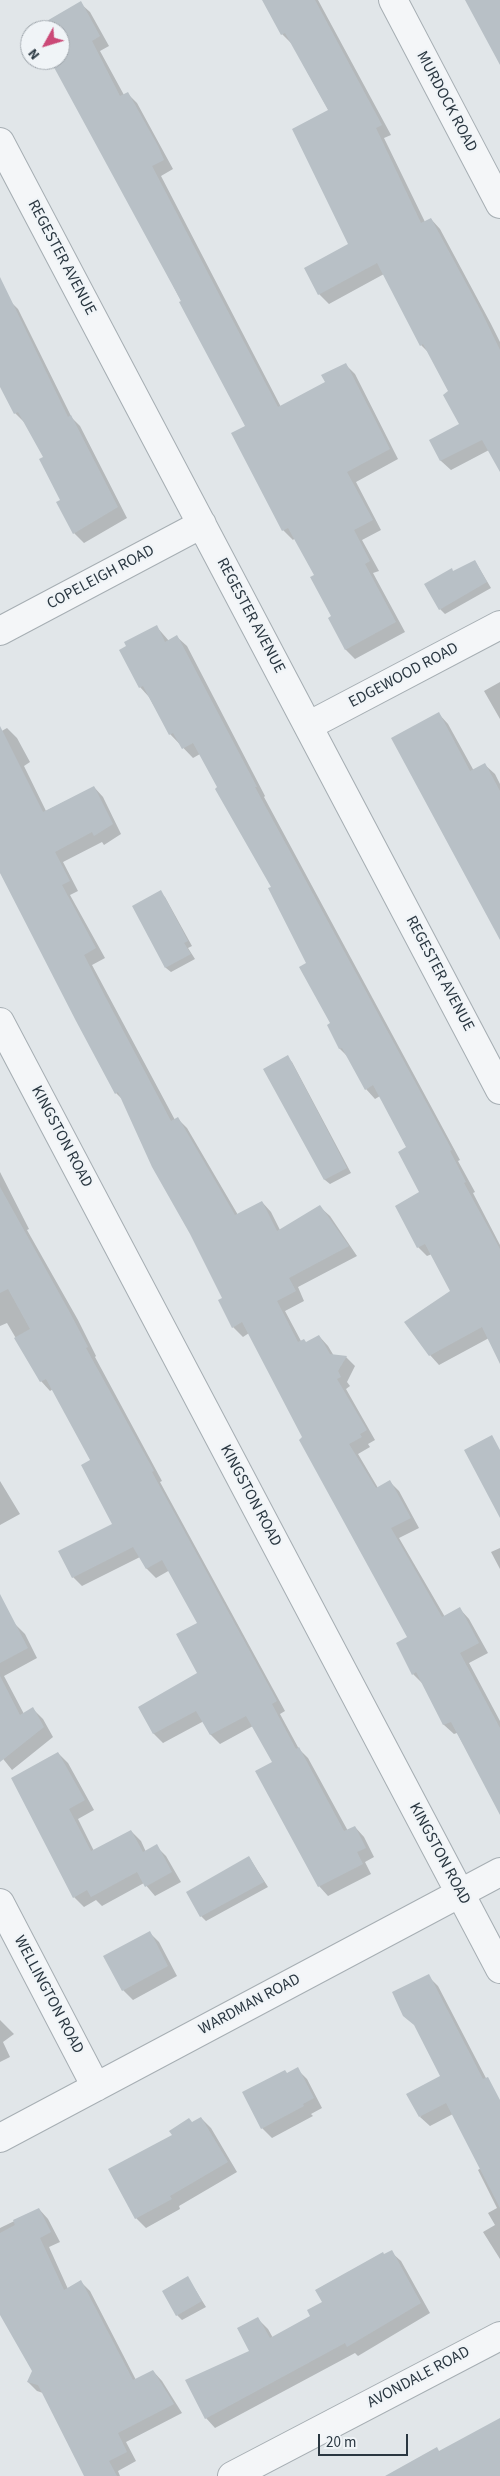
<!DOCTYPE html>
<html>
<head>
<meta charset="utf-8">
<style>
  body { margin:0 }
  #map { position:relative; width:500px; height:2476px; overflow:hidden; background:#e1e6e9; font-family:"Source Sans 3",sans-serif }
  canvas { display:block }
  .north { position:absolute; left:20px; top:20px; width:50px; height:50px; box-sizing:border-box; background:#f0f4f7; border:1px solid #a1a8ae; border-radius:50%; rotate:231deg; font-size:14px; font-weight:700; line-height:20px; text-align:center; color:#2a3741 }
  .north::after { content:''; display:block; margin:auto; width:18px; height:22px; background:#cb4977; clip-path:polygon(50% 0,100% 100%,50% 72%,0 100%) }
  .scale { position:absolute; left:318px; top:2434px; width:90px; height:22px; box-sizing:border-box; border:2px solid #2a3741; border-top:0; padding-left:6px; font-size:15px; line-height:18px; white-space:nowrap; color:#2a3741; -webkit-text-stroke:4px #f0f4f7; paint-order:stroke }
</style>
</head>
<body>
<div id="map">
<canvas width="500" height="2476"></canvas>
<div class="north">N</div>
<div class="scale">20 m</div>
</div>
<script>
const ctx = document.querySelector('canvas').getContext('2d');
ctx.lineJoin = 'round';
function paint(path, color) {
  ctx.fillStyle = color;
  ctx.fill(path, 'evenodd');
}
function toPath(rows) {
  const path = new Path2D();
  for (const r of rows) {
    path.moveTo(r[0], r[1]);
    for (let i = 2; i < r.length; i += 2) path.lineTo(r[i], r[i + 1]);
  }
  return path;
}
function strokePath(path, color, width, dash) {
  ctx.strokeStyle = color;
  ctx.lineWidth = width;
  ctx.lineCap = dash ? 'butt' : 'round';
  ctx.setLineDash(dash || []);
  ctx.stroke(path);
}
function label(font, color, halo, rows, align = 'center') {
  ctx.font = font + ' "Source Sans 3",sans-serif';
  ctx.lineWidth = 4.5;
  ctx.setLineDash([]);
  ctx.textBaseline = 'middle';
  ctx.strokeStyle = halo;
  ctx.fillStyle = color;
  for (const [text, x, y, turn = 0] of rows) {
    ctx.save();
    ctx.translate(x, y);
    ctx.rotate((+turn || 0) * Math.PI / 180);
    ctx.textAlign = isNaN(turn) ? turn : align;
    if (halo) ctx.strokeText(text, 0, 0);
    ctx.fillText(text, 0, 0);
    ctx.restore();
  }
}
const shadow = toPath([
  [263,0,318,0,391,135,384,138,425,222,431,219,440,229,491,324,500,342,500,462,489,450,451,470,441,461,431,441,461,425,450,392,430,354,421,345,384,274,329,304,319,294,349,245,329,111,292,44,282,34],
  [80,3,90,12,109,46,100,51,124,95,127,93,137,103,173,169,161,176,281,407,326,382,345,364,355,374,398,459,356,482,381,530,362,540,379,571,373,573,405,632,355,659,346,650,329,618,333,616,316,576,295,538,293,540,283,530,246,426,56,60,60,60,60,30,39,30,38,28],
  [0,296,9,300,18,309,72,418,80,426,127,518,84,543,74,533,45,457,25,423,15,413,0,384],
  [475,561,491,588,445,614,440,609,454,572],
  [156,626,169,641,177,637,187,646,265,796,264,797,460,1160,458,1161,475,1192,473,1193,500,1245,500,1351,489,1338,439,1365,430,1355,452,1291,432,1254,427,1256,418,1247,421,1193,407,1148,380,1096,375,1099,366,1089,348,1057,340,1049,329,1026,332,1024,308,964,273,887,200,754,193,758,170,734,149,697,140,687],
  [500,682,500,719,484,691],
  [439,714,448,724,474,771,485,765,495,774,500,784,500,938],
  [7,728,17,738,30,762,24,766,46,811,94,787,103,797,121,834,104,845,102,842,63,862,78,891,70,895,105,958,92,965,175,1120,178,1119,187,1128,238,1215,262,1202,271,1212,280,1230,320,1207,330,1216,357,1256,298,1287,304,1301,285,1311,301,1341,306,1343,319,1336,328,1346,334,1356,346,1357,355,1366,347,1382,350,1386,346,1389,375,1440,368,1444,370,1447,358,1454,378,1488,389,1481,399,1491,419,1528,399,1538,445,1617,460,1609,469,1619,488,1653,469,1663,500,1721,500,1809,457,1733,454,1734,444,1725,423,1684,413,1674,409,1637,249,1333,243,1337,233,1327,224,1299,122,1099,116,1093,0,872,0,732],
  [160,892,165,897,192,946,188,948,195,959,171,972,166,968],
  [287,1057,292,1062,351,1173,330,1184,325,1180],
  [0,1172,29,1229,27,1230,78,1320,96,1356,95,1357,162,1481,160,1482,285,1711,280,1714,299,1749,308,1758,348,1831,355,1827,364,1837,374,1857,365,1862,371,1874,328,1896,319,1886,274,1762,253,1726,220,1744,211,1735,204,1721,163,1743,154,1734,139,1707,199,1674,199,1624,170,1570,156,1578,147,1569,140,1557,82,1586,73,1577,113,1524,92,1460,53,1389,50,1391,41,1381,7,1323,0,1326],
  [0,1481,20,1514,0,1525],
  [500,1548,500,1569,491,1552],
  [15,1624,25,1634,37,1658,4,1676,24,1714,33,1709,43,1719,53,1737,12,1770,0,1755,0,1632],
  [58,1753,68,1763,94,1810,78,1819,94,1851,131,1831,141,1841,146,1852,156,1846,166,1856,181,1882,155,1896,144,1883,102,1906,96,1900,84,1907,74,1897],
  [249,1857,268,1887,206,1921,201,1916],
  [149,1932,159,1942,177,1976,133,2000,123,1990],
  [428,1976,438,1986,500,2105,500,2259,483,2232,495,2225,488,2213,497,2208,478,2170,481,2168,453,2114,430,2126,420,2117,442,2077],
  [0,2020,14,2034,3,2042,10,2057,0,2062],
  [297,2069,307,2079,322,2108,311,2114,313,2116,272,2138,262,2128,244,2093],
  [201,2118,211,2128,237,2172,179,2206,180,2209,146,2228,136,2218,173,2136],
  [39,2209,48,2219,60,2242,49,2247,68,2289,81,2282,90,2291,136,2380,153,2371,162,2381,182,2413,126,2442,136,2461,118,2471,120,2476,87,2476,43,2393,37,2391,28,2382,34,2371,0,2297,0,2228],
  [391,2252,401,2261,430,2313,358,2356,355,2353,215,2428,206,2418,251,2351,258,2319,268,2329,273,2338,312,2316,323,2302],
  [188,2278,206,2307,182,2320,177,2315]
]);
const building = toPath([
  [262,0,315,0,382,125,376,128,421,223,431,218,482,313,500,350,500,472,482,440,440,461,429,440,459,424,443,395,448,391,423,344,420,346,377,263,318,295,304,268,348,244,292,129,328,110,285,33,281,35],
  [465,0,500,0,500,65],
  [81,1,100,36,92,41,120,96,128,92,158,146,164,160,152,166,278,407,325,382,321,375,346,363,390,449,347,472,373,520,354,530,370,561,365,564,396,622,345,650,328,618,331,616,310,577,314,575,288,528,282,531,231,433,245,426,179,302,181,301,50,60,60,60,60,30,33,29],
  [0,277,68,417,71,415,118,507,73,534,56,502,60,500,39,459,43,457,18,412,14,414,0,387],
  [475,560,487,582,439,610,424,584,452,568,453,571],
  [157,625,165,642,177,635,257,787,255,787,452,1150,450,1151,466,1182,464,1183,500,1249,500,1364,482,1327,429,1356,404,1322,450,1291,425,1244,417,1248,395,1206,419,1192,398,1152,406,1147,373,1085,365,1090,342,1048,339,1049,327,1025,330,1023,299,967,306,963,268,888,271,887,215,789,217,787,193,743,182,749,173,733,169,735,143,686,139,688,119,650,126,646,124,642],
  [439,712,470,771,485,763,500,791,500,940,391,738],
  [0,726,43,812,94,786,113,824,94,836,92,832,55,852,70,881,62,885,96,948,84,955,106,998,171,1121,178,1117,235,1215,262,1201,277,1231,320,1205,349,1246,289,1278,296,1291,277,1301,298,1342,304,1339,306,1342,319,1335,330,1354,347,1356,338,1371,341,1377,337,1379,367,1430,360,1434,362,1437,349,1444,376,1488,390,1480,411,1518,391,1528,442,1617,460,1607,479,1643,460,1653,500,1728,500,1815,451,1722,443,1725,416,1672,412,1675,396,1643,407,1637,299,1440,302,1437,242,1322,232,1328,218,1300,222,1298,190,1234,152,1167,118,1092,115,1094,76,1021,0,873],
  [161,890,188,941,184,943,191,954,165,968,132,906],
  [288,1055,347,1168,324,1180,263,1069],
  [0,1187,68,1309,88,1347,86,1348,154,1471,152,1472,277,1701,272,1704,296,1749,299,1747,344,1831,355,1826,366,1848,357,1852,363,1864,318,1887,255,1771,272,1762,246,1716,210,1735,196,1711,153,1734,138,1707,197,1673,176,1634,197,1623,162,1560,146,1569,133,1547,72,1578,58,1551,112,1524,81,1465,90,1460,46,1379,40,1382,14,1338,30,1329,8,1289,0,1293],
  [492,1435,500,1450,500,1518,464,1450],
  [0,1594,28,1648,0,1663],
  [0,1676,20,1715,33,1707,44,1727,0,1762],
  [58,1752,85,1800,69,1809,91,1851,131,1830,143,1852,157,1844,172,1872,145,1887,137,1872,91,1897,87,1890,73,1898,11,1778],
  [249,1856,264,1882,200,1917,186,1892],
  [150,1931,168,1966,122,1991,103,1956],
  [429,1974,483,2079,488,2077,500,2100,500,2208,446,2103,419,2117,406,2094,440,2076,414,2025,403,2016,392,1992],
  [298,2067,314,2098,303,2104,304,2106,261,2129,242,2092,285,2070,287,2073],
  [201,2117,228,2162,170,2196,172,2199,135,2219,108,2169,172,2135,169,2131,189,2118,192,2122],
  [39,2208,51,2232,40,2238,64,2290,81,2280,133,2380,153,2370,174,2404,118,2433,127,2452,109,2461,117,2476,84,2476,38,2385,27,2382,32,2371,0,2315,0,2233,15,2225,13,2220],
  [392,2250,421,2303,347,2347,345,2343,205,2419,185,2380,249,2351,237,2328,258,2317,270,2338,310,2316,307,2310,322,2302,315,2290,383,2252,384,2254],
  [188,2276,202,2301,176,2316,162,2291],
  [500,2418,500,2476,385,2476,437,2447,439,2451]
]);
const minor = toPath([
  [393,0,500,204],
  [0,142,500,1090],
  [0,631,202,524],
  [308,726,500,625],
  [0,1022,500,1969],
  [0,1903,96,2087],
  [0,2138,500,1872],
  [232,2476,500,2336]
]);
const streetNames = [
  ["MURDOCK ROAD",446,102,62],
  ["REGESTER AVENUE",61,258,62],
  ["COPELEIGH ROAD",101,578,-28],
  ["REGESTER AVENUE",250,616,62],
  ["EDGEWOOD ROAD",404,676,-28],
  ["REGESTER AVENUE",439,974,62],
  ["KINGSTON ROAD",61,1137,62],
  ["KINGSTON ROAD",250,1496,62],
  ["KINGSTON ROAD",439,1854,62],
  ["WELLINGTON ROAD",48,1995,62],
  ["WARDMAN ROAD",250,2005,-28],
  ["AVONDALE ROAD",419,2378,-28]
];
paint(shadow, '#0003');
paint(building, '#b8c0c6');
strokePath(minor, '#a6aeb3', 30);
strokePath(minor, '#f4f6f8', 28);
label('16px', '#2a3741', '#f0f4f7', streetNames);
</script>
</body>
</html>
